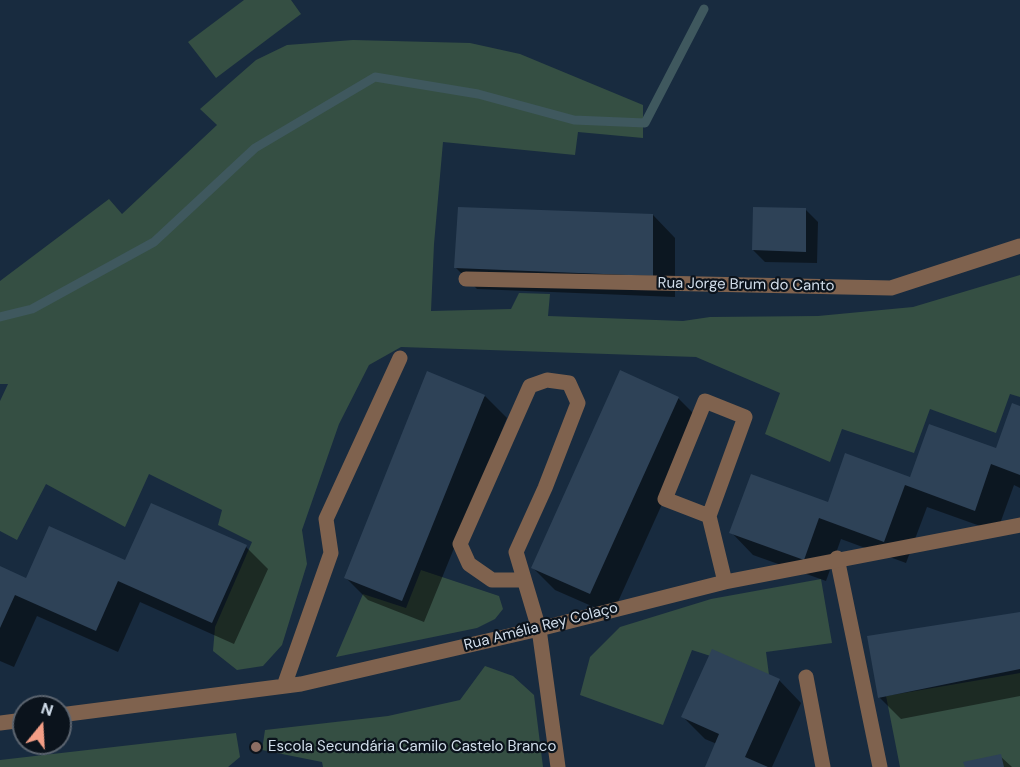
<!DOCTYPE html>
<html>
<head>
<meta charset="utf-8">
<style>
  body { margin:0 }
  #map { position:relative; width:1020px; height:767px; overflow:hidden; background:#182b3f; font-family:"DM Sans",sans-serif }
  canvas { display:block }
  .north { position:absolute; left:12px; top:695px; width:60px; height:60px; box-sizing:border-box; background:#0b131c; border:2px solid #5b646f; border-radius:50%; rotate:18deg; font-size:16px; font-weight:700; line-height:24px; text-align:center; color:#d2deeb }
  .north::after { content:''; display:block; margin:auto; width:21px; height:27px; background:#f49e86; clip-path:polygon(50% 0,100% 100%,50% 72%,0 100%) }
</style>
</head>
<body>
<div id="map">
<canvas width="1020" height="767"></canvas>
<div class="north">N</div>
</div>
<script>
const ctx = document.querySelector('canvas').getContext('2d');
ctx.lineJoin = 'round';
function paint(path, color) {
  ctx.fillStyle = color;
  ctx.fill(path, 'evenodd');
}
function toPath(rows) {
  const path = new Path2D();
  for (const r of rows) {
    path.moveTo(r[0], r[1]);
    for (let i = 2; i < r.length; i += 2) path.lineTo(r[i], r[i + 1]);
  }
  return path;
}
function strokePath(path, color, width, dash) {
  ctx.strokeStyle = color;
  ctx.lineWidth = width;
  ctx.lineCap = dash ? 'butt' : 'round';
  ctx.setLineDash(dash || []);
  ctx.stroke(path);
}
function label(font, color, halo, rows, align = 'center') {
  ctx.font = font + ' "DM Sans",sans-serif';
  ctx.lineWidth = 4.5;
  ctx.setLineDash([]);
  ctx.textBaseline = 'middle';
  ctx.strokeStyle = halo;
  ctx.fillStyle = color;
  for (const [text, x, y, turn = 0] of rows) {
    ctx.save();
    ctx.translate(x, y);
    ctx.rotate((+turn || 0) * Math.PI / 180);
    ctx.textAlign = isNaN(turn) ? turn : align;
    if (halo) ctx.strokeText(text, 0, 0);
    ctx.fillText(text, 0, 0);
    ctx.restore();
  }
}
const green = toPath([
  [244,0,291,0,301,14,216,78,188,42],
  [353,40,470,43,520,54,643,105,643,138,578,132,575,155,443,142,434,244,431,311,511,309,519,293,550,294,548,316,683,321,710,317,818,316,913,307,1020,275,1020,397,1010,394,996,433,930,409,914,453,842,429,830,462,765,434,780,393,696,357,401,347,369,365,339,424,302,530,307,564,282,645,263,666,237,670,213,651,215,627,252,542,218,525,222,510,149,474,125,527,46,484,17,540,0,531,0,401,8,384,0,384,0,281,109,199,122,214,217,125,200,109,256,60,287,45],
  [421,570,499,596,503,609,495,619,477,628,336,657,363,594,406,608],
  [821,579,832,643,766,652,769,675,692,650,663,725,580,695,590,657,620,627,711,599],
  [485,666,513,676,534,695,543,767,323,767,322,762,262,750,265,730,388,716,460,700],
  [1020,673,1020,767,900,767,886,696],
  [236,733,240,757,228,767,0,767,0,760]
]);
const shadow = toPath([
  [806,210,818,222,817,263,765,262,753,250],
  [653,215,675,238,675,297,477,289,455,267],
  [485,396,507,418,424,622,368,600,346,578],
  [678,398,700,420,612,615,555,590,533,568],
  [1020,408,1020,488,1014,485,997,532,927,507,906,563,841,539,826,581,753,555,731,532,997,450],
  [246,547,268,569,234,644,140,602,118,652,37,616,14,667,0,661,0,568,27,580,126,562],
  [1020,613,1020,696,901,719,879,697],
  [779,680,801,703,772,767,706,767,717,744,705,739,683,717],
  [1000,756,1012,767,966,767]
]);
const stream = toPath([
  [0,317,32,309,154,242,255,148,375,77,478,94,574,120,645,123,704,9]
]);
const building = toPath([
  [458,207,653,214,653,276,454,268],
  [753,207,806,208,806,252,752,250],
  [620,370,679,397,590,594,531,568],
  [427,371,485,395,402,601,344,578],
  [1012,403,1020,406,1020,475,991,464,975,511,905,485,884,542,819,518,804,560,729,533,751,474,828,502,845,453,910,477,929,424,996,448],
  [151,503,247,545,212,623,118,581,96,631,15,595,0,628,0,566,26,578,49,526,125,560],
  [1020,612,1020,669,878,698,867,636],
  [712,649,780,679,745,757,768,767,705,767,719,734,681,717],
  [1001,754,1004,767,965,767,963,762]
]);
const service = toPath([
  [837,558,880,767]
]);
const minor = toPath([
  [466,279,891,288,1020,246],
  [709,516,745,417,705,401,665,499,709,516,725,582],
  [523,580,492,580,469,564,460,544,530,386,547,380,569,383,578,403,545,488,516,552,539,629,558,767],
  [806,677,823,767],
  [284,686,331,553,326,519,400,358],
  [60,715,301,684,539,629,725,582,1020,525],
  [0,723,24,720]
]);
const markers = [
  [256,747,6,"#8d6e63"]
];
const streetNames = [
  ["Rua Jorge Brum do Canto",746,285,1],
  ["Rua Amélia Rey Colaço",541,627,-14]
];
const poiNames = [
  ["Escola Secundária Camilo Castelo Branco",268,747]
];
paint(green, '#354f43');
paint(shadow, '#0007');
strokePath(stream, '#3f585e', 9);
paint(building, '#2e4257');
strokePath(service, '#7f624e', 15);
strokePath(minor, '#7f624e', 15);
for (const [x, y, r, color] of markers) {
  const dot = new Path2D();
  dot.arc(x, y, r, 0, 2 * Math.PI);
  ctx.fillStyle = color;
  ctx.fill(dot);
  strokePath(dot, '#0b131c', 2);
}
label('15px', '#d2deeb', '#0b131c', streetNames);
label('15px', '#d2deeb', '#0b131c', poiNames, 'left');
</script>
</body>
</html>
